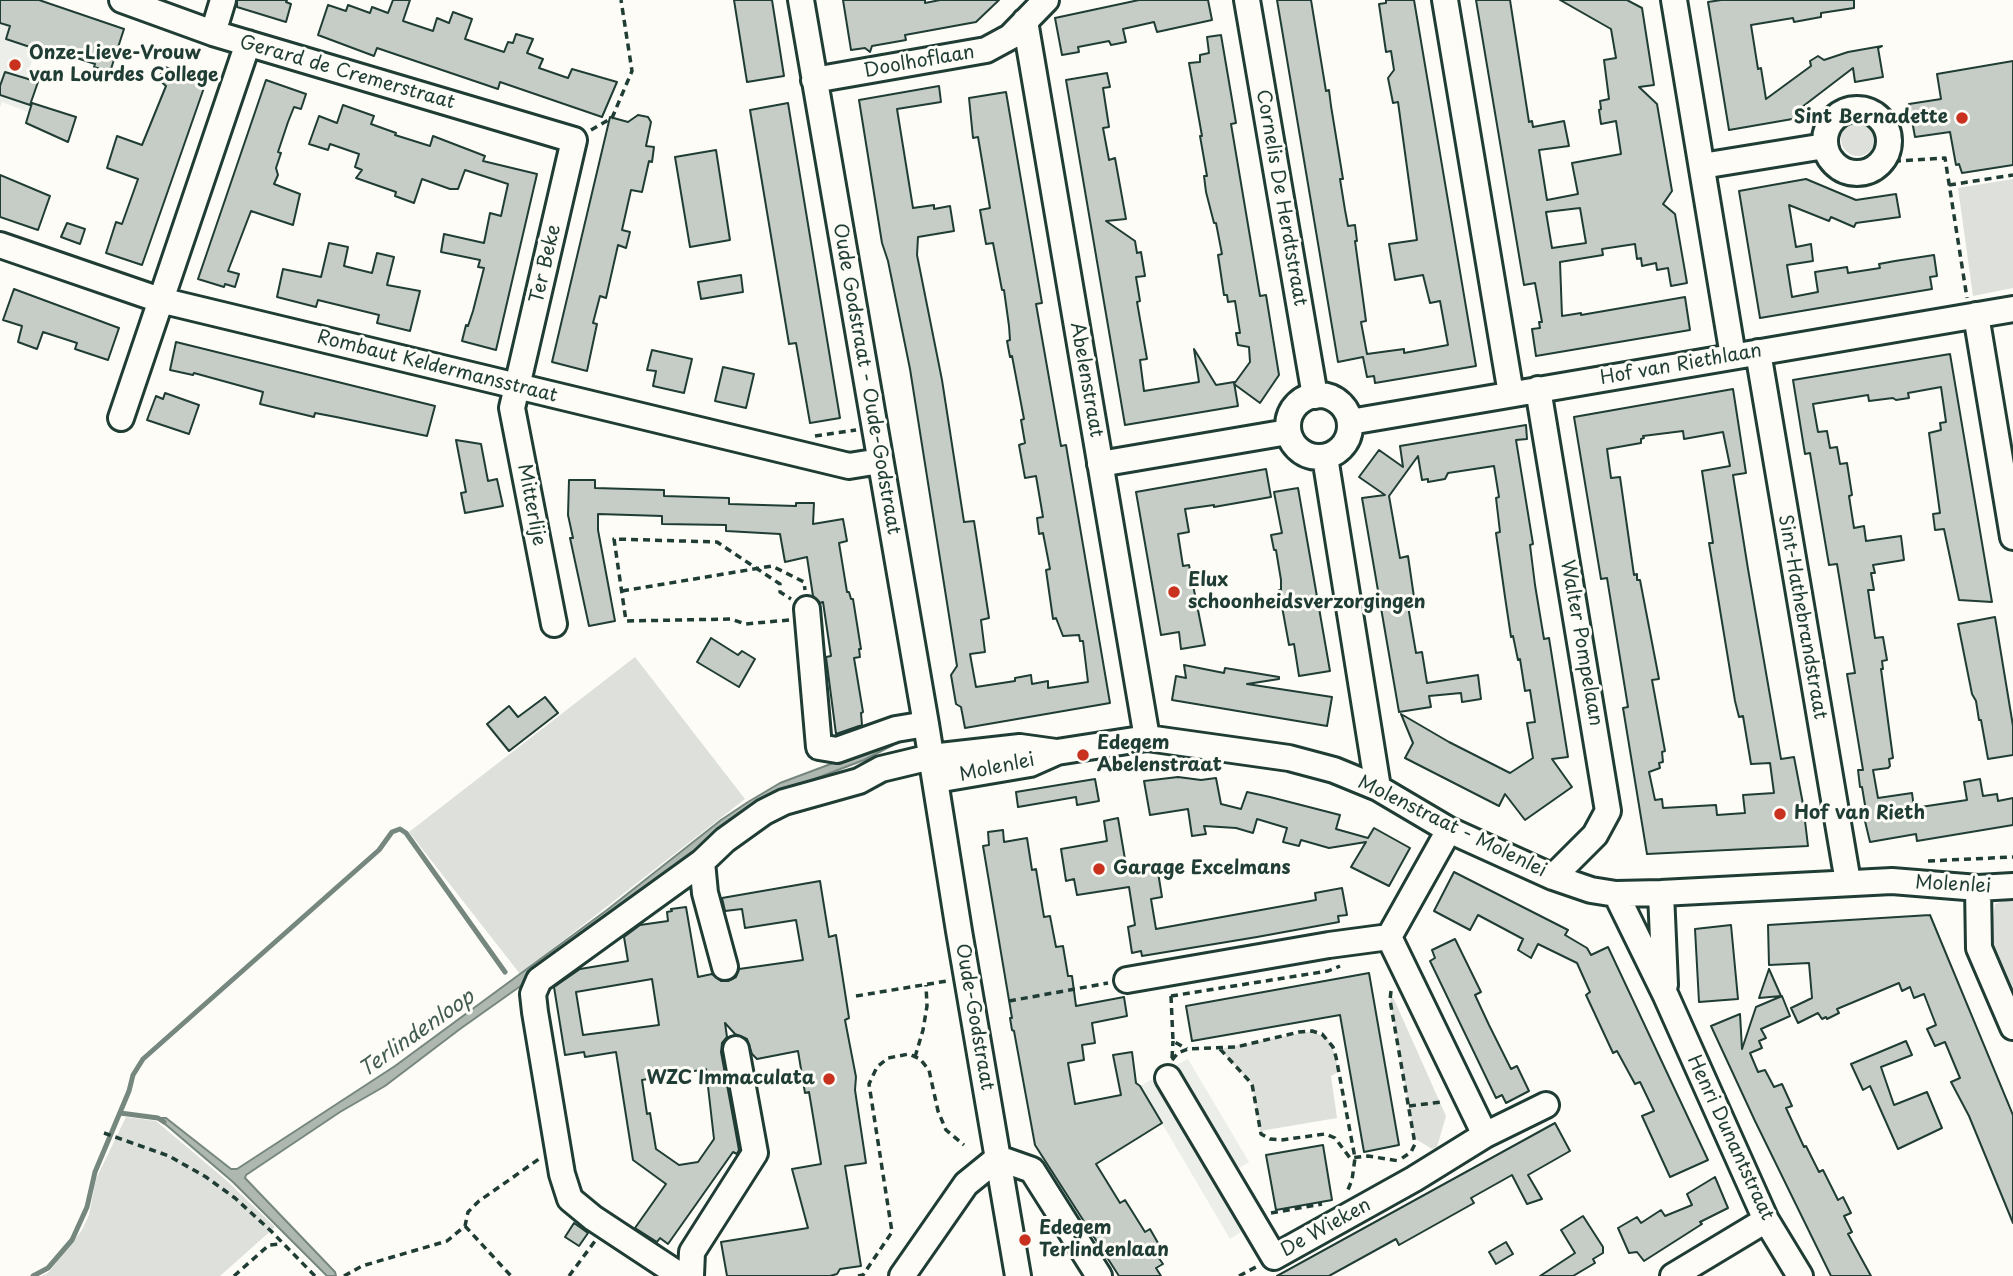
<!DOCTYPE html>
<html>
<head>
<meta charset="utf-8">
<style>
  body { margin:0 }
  canvas { display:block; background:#fdfcf7 }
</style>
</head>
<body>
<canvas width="2013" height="1276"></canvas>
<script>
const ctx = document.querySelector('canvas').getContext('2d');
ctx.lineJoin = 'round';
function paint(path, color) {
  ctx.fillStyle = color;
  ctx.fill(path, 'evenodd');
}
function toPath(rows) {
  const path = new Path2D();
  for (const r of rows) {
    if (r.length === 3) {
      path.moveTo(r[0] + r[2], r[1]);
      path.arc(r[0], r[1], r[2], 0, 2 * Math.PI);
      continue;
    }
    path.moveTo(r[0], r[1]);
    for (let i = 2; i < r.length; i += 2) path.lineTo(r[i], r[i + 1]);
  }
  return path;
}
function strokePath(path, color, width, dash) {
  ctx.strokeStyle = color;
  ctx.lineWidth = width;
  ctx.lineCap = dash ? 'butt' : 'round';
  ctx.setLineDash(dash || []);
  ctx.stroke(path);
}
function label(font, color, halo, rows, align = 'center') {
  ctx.font = font + ' "Playpen Sans",sans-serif';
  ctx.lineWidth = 6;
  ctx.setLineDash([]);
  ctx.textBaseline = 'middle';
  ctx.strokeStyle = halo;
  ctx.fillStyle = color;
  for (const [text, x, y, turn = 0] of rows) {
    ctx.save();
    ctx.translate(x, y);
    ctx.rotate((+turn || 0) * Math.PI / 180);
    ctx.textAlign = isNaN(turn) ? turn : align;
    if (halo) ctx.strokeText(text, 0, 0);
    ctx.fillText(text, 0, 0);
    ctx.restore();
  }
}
const built = toPath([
  [0,0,48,0,41,34,27,76,39,81,28,112,2,102,0,108],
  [1188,1059,1249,1162,1234,1171,1174,1066],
  [1154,1078,1244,1230,1230,1239,1140,1086]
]);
const green = toPath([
  [1858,139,17],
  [2013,179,2013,288,1973,296,1958,188],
  [635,657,745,799,520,974,409,832],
  [2013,898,2013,1005,1990,941,1995,904],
  [1393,997,1446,1116,1437,1147,1432,1149,1414,1138,1390,1000],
  [1312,1031,1328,1039,1336,1057,1338,1072,1331,1076,1337,1118,1260,1131,1252,1084,1220,1049],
  [126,1117,156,1121,226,1180,275,1227,220,1276,42,1276,49,1272,82,1230,89,1215,96,1179]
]);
const water = toPath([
  [892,741,893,745,864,760,783,791,697,853,584,941,460,1029,385,1086,340,1112,246,1175,245,1178,335,1272,336,1276,327,1276,233,1182,158,1118,166,1118,231,1169,237,1169,395,1066,607,910,721,820,748,802,780,783,892,741]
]);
const stream = toPath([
  [120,1113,158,1118,164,1122],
  [33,1276,48,1268,72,1240,87,1207,95,1172,129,1091,133,1075,143,1059,379,850,392,832,400,829,406,833,505,972]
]);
const building = toPath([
  [0,0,39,0,124,29,110,72,94,67,95,64,65,54,37,46,36,49,6,39,10,26,0,23,0,0],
  [237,0,287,0,286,2,291,4,286,22,237,7,237,0],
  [393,0,410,0,403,21,433,31,437,18,449,23,453,12,472,19,465,39,504,52,508,42,513,43,516,34,533,39,527,53,543,59,539,68,568,78,572,69,617,82,602,117,500,82,498,89,377,48,374,56,318,35,328,5,346,11,348,5,370,13,372,7,388,13,393,0],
  [734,0,772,0,784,76,747,82,734,0],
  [843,0,925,0,925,3,940,0,999,0,976,22,905,35,906,40,872,46,870,52,865,48,851,50,843,0],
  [1139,0,1208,0,1212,20,1157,32,1154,22,1123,29,1126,42,1111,45,1109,41,1078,47,1079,52,1062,55,1055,18,1139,0],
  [1277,0,1311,0,1326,91,1329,90,1331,106,1343,179,1340,179,1345,210,1348,226,1355,225,1357,241,1355,241,1366,321,1361,322,1367,354,1404,349,1404,353,1448,345,1440,301,1430,303,1423,275,1395,280,1389,244,1417,240,1398,102,1393,103,1388,78,1394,70,1391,51,1386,52,1379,4,1386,3,1386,0,1414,0,1476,366,1375,383,1374,376,1367,377,1363,357,1338,362,1277,0],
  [1476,0,1510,0,1529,122,1532,121,1533,127,1564,121,1569,146,1539,150,1547,200,1578,194,1572,163,1621,154,1616,121,1601,124,1599,110,1601,109,1600,101,1609,99,1604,60,1616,58,1611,29,1560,0,1627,0,1642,8,1654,85,1639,87,1657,104,1672,191,1663,204,1675,214,1687,283,1671,286,1668,268,1657,270,1656,263,1642,266,1641,258,1637,259,1635,244,1602,249,1603,255,1560,262,1562,316,1581,313,1581,315,1685,297,1690,330,1536,356,1532,329,1540,328,1539,322,1542,322,1535,283,1524,285,1476,0],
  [1580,208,1586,243,1552,248,1546,212,1580,208],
  [1721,0,1854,0,1854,8,1821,13,1821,17,1794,22,1793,18,1751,25,1758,69,1761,68,1766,99,1811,66,1810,61,1818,56,1824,60,1848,52,1882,46,1878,48,1883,77,1855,82,1853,68,1802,107,1804,117,1729,130,1708,2,1721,0],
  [1221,35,1236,123,1231,124,1260,296,1266,295,1279,375,1260,403,1234,384,1250,362,1249,347,1238,345,1236,333,1240,333,1235,301,1228,302,1227,295,1224,295,1218,255,1222,254,1216,223,1214,223,1206,192,1204,176,1207,176,1200,136,1202,136,1189,63,1200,62,1200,55,1209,53,1207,37,1221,35],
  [2013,61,2013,165,1962,173,1959,164,1956,165,1950,132,1915,137,1909,104,1941,99,1937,74,2013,61],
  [165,67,206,82,142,265,106,253,116,222,122,224,138,179,107,168,117,136,142,145,166,86,158,79,165,67],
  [5,72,38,82,30,105,0,95,0,86,5,72],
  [1107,73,1110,87,1103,88,1109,127,1103,128,1109,160,1115,158,1126,219,1106,221,1135,241,1137,253,1141,252,1145,276,1136,277,1140,301,1137,302,1147,359,1140,360,1144,391,1199,382,1194,349,1216,385,1234,382,1238,406,1125,425,1066,80,1107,73],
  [266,80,306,94,301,109,294,107,288,122,278,152,281,153,276,168,278,175,274,184,300,194,293,225,251,211,228,271,239,274,235,287,225,284,224,287,198,279,266,80],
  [939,86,941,102,897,109,913,208,934,205,934,209,950,206,954,231,918,237,917,255,942,380,964,522,974,521,989,618,981,620,985,652,970,654,976,687,1015,681,1015,678,1031,675,1032,684,1048,681,1048,688,1088,682,1083,641,1080,641,1079,635,1063,636,1056,618,1053,619,1046,570,1050,569,1043,533,1039,534,1037,518,1043,517,1036,476,1025,478,1019,445,1025,443,1021,420,1024,419,1012,356,1010,357,1007,341,1010,340,1009,326,1004,290,1002,290,993,243,986,244,980,210,990,208,978,137,973,138,969,98,1006,92,1042,303,1036,304,1061,446,1066,445,1069,463,1110,703,965,728,961,707,956,704,951,675,957,666,910,369,888,261,882,243,859,100,939,86],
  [32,103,76,117,68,142,26,123,32,103],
  [788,103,840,418,810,423,796,343,789,344,750,110,788,103],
  [343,105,374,116,371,124,396,133,395,135,430,146,433,136,485,156,483,161,537,174,496,350,462,341,466,325,468,326,473,311,484,268,478,267,480,260,441,252,444,234,484,243,490,213,501,216,508,184,465,170,458,189,450,189,422,179,414,203,395,196,396,192,356,178,362,170,355,167,359,154,330,144,328,150,309,144,319,116,337,123,343,105],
  [638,115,648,117,651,122,646,146,654,147,652,162,649,161,642,192,631,190,622,230,630,232,626,248,618,245,606,298,600,296,593,323,597,324,587,371,552,362,610,117,628,122,638,115],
  [716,150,730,240,690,247,675,157,716,150],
  [0,175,50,196,38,230,0,217,0,175],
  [1806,179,1856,200,1896,194,1900,217,1856,223,1854,227,1831,217,1829,221,1789,205,1796,247,1811,244,1813,261,1787,265,1792,297,1818,292,1815,272,1847,267,1848,273,1880,268,1879,264,1895,261,1934,255,1937,276,1930,277,1932,289,1760,318,1739,191,1806,179],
  [67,223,85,229,80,244,61,237,67,223],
  [329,243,348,247,344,266,372,273,377,253,394,257,387,285,420,291,410,331,377,323,379,315,318,300,316,307,277,297,283,269,321,277,329,243],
  [741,275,743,292,701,299,698,282,741,275],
  [14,289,119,328,108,360,75,349,77,343,43,332,37,349,18,342,22,326,3,320,14,289],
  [176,342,435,406,427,436,336,417,315,413,314,417,260,404,263,392,194,373,193,375,170,370,176,342],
  [652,350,692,359,684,393,653,386,656,371,647,370,652,350],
  [1950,354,1992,602,1959,600,1944,529,1935,530,1933,514,1940,513,1929,433,1941,430,1940,423,1946,422,1941,387,1908,393,1909,398,1896,400,1893,398,1869,401,1868,395,1813,404,1818,432,1827,431,1830,448,1837,447,1840,464,1847,463,1852,495,1849,496,1854,528,1864,526,1866,541,1901,536,1904,560,1873,565,1875,573,1871,573,1874,590,1868,590,1875,638,1883,637,1887,660,1882,661,1883,669,1881,669,1893,758,1889,759,1890,766,1888,768,1873,770,1878,798,1912,793,1914,808,1967,800,1964,782,1980,779,1983,796,1997,794,1998,801,2013,798,2013,825,1917,841,1916,834,1870,842,1864,817,1867,817,1862,787,1860,787,1858,770,1863,770,1847,674,1855,673,1837,564,1829,565,1810,453,1805,454,1793,380,1950,354],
  [723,367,754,374,746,408,715,401,723,367],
  [1733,389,1746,473,1733,475,1748,569,1781,759,1794,757,1803,804,1808,846,1647,854,1623,708,1628,707,1607,578,1601,579,1574,417,1733,389],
  [1683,431,1684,439,1723,432,1730,466,1702,471,1713,543,1709,543,1735,701,1739,717,1743,716,1751,764,1770,763,1774,793,1743,795,1745,813,1717,815,1716,805,1663,808,1662,799,1655,800,1649,772,1660,768,1659,763,1663,762,1662,752,1665,751,1652,680,1659,679,1640,580,1637,580,1637,574,1634,575,1620,477,1611,478,1607,449,1641,443,1641,439,1644,438,1643,436,1683,431],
  [165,393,199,405,189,434,147,420,156,396,163,399,165,393],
  [1526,425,1527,439,1516,440,1533,544,1530,545,1535,585,1544,639,1549,638,1568,757,1552,759,1572,787,1525,820,1505,794,1499,806,1405,758,1413,743,1401,714,1449,742,1510,773,1533,758,1527,723,1535,722,1530,690,1525,691,1520,659,1518,660,1513,636,1511,637,1505,597,1496,533,1500,532,1496,498,1499,497,1494,466,1448,473,1445,479,1428,482,1428,479,1422,480,1418,456,1389,496,1400,558,1408,556,1415,604,1409,606,1409,612,1416,653,1422,652,1427,683,1478,675,1481,699,1462,702,1461,693,1429,696,1431,707,1399,712,1362,498,1385,495,1359,477,1379,450,1403,467,1400,446,1526,425],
  [456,440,481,444,488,481,497,479,503,506,465,513,461,493,466,492,456,440],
  [1266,469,1271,497,1214,507,1214,505,1185,509,1189,532,1178,534,1183,566,1189,565,1205,645,1181,649,1179,632,1161,635,1136,492,1266,469],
  [569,480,595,480,595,488,664,490,664,496,729,498,729,504,796,506,796,503,814,503,813,524,843,519,847,541,839,543,847,592,849,592,851,599,853,599,861,649,859,649,860,657,854,658,863,712,861,713,862,725,836,734,826,657,831,656,823,602,820,603,813,596,807,557,785,562,780,534,726,531,726,525,662,524,662,516,598,514,598,530,615,621,589,626,570,538,573,538,568,515,569,480],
  [1298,488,1330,671,1299,676,1294,644,1289,645,1279,590,1281,590,1281,580,1276,550,1274,550,1271,535,1282,533,1274,492,1298,488],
  [1995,617,2013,726,2013,755,1988,759,1981,720,1979,720,1976,701,1972,694,1958,624,1995,617],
  [711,638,738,655,742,651,755,659,739,687,697,662,711,638],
  [1184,665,1224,673,1225,668,1279,677,1279,679,1247,684,1332,697,1327,726,1172,700,1176,676,1186,678,1184,665],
  [545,697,558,713,509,751,487,724,509,706,518,717,545,697],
  [1178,777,1201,780,1216,778,1221,804,1241,809,1247,792,1270,797,1340,815,1336,829,1368,838,1374,828,1410,848,1389,886,1351,867,1366,842,1329,848,1301,840,1299,846,1283,842,1287,828,1257,819,1253,833,1236,828,1204,826,1206,834,1192,836,1188,809,1150,815,1144,781,1178,777],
  [1095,779,1099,801,1077,805,1076,797,1018,807,1016,792,1095,779],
  [1118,818,1127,871,1157,866,1162,897,1151,899,1156,929,1316,900,1315,893,1342,888,1347,915,1338,916,1339,922,1257,937,1142,956,1141,951,1132,953,1128,927,1135,925,1129,887,1077,895,1074,879,1066,881,1061,849,1107,841,1104,821,1118,818],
  [1003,830,1004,842,1027,838,1032,870,1036,869,1044,917,1050,916,1056,947,1063,946,1068,976,1072,976,1076,1006,1124,997,1127,1016,1092,1023,1095,1043,1082,1045,1084,1060,1068,1063,1075,1104,1121,1095,1113,1055,1132,1052,1136,1083,1140,1086,1162,1123,1096,1164,1120,1203,1125,1200,1145,1232,1150,1229,1162,1250,1156,1254,1163,1264,1156,1268,1161,1276,1119,1276,1035,1145,1014,1031,1012,1030,1010,1018,1012,1018,983,846,989,845,988,832,1003,830],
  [1454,872,1568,930,1565,935,1587,948,1591,955,1608,947,1708,1160,1670,1177,1642,1116,1654,1111,1640,1082,1635,1084,1617,1051,1613,1053,1586,995,1590,992,1577,963,1538,944,1531,958,1518,950,1523,939,1478,915,1470,930,1434,911,1454,872],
  [820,881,829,937,836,935,849,1018,845,1020,856,1077,855,1090,866,1163,845,1166,861,1266,840,1269,837,1274,830,1276,727,1276,721,1242,808,1228,792,1169,821,1164,809,1092,805,1093,798,1051,757,1059,752,1054,747,1039,735,1034,725,1023,727,1037,722,1043,721,1052,739,1150,737,1154,733,1152,668,1244,660,1238,657,1242,635,1228,666,1184,633,1160,616,1052,585,1057,584,1052,565,1055,554,987,580,969,628,961,624,937,640,925,668,921,667,912,672,911,671,909,686,907,698,977,712,974,721,981,728,981,736,977,739,969,803,960,796,920,745,928,742,909,725,911,722,898,820,881],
  [652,979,659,1025,583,1035,576,992,652,979],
  [706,1069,714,1139,698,1162,679,1165,656,1149,650,1113,647,1114,642,1080,706,1069],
  [1930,915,2013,1115,2013,1223,1969,1116,1951,1082,1960,1078,1945,1042,1935,1046,1927,1029,1936,1025,1924,994,1914,998,1910,987,1902,991,1899,983,1837,1009,1839,1013,1827,1019,1826,1017,1822,1019,1818,1013,1798,1023,1791,1008,1812,998,1809,963,1769,965,1768,925,1930,915],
  [1731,925,1738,999,1699,1002,1695,929,1731,925],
  [1455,939,1481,992,1475,995,1489,1025,1511,1069,1517,1066,1529,1091,1506,1103,1502,1095,1496,1098,1430,961,1435,958,1432,950,1455,939],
  [1769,969,1781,996,1759,998,1769,969],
  [1369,973,1399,1145,1364,1152,1340,1015,1192,1041,1186,1006,1369,973],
  [1782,996,1790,1016,1761,1029,1766,1038,1759,1041,1762,1048,1750,1053,1758,1072,1765,1070,1774,1087,1782,1084,1792,1106,1786,1108,1804,1147,1806,1146,1819,1172,1823,1170,1838,1200,1843,1197,1851,1213,1844,1216,1852,1232,1848,1234,1871,1276,1831,1276,1755,1121,1711,1026,1740,1014,1742,1049,1756,1007,1782,996],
  [1906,1041,1912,1055,1881,1067,1894,1105,1927,1092,1942,1128,1898,1149,1870,1086,1863,1090,1851,1064,1906,1041],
  [1555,1123,1570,1151,1528,1175,1542,1199,1527,1204,1512,1175,1471,1198,1474,1203,1399,1245,1396,1239,1329,1276,1277,1276,1555,1123],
  [1323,1145,1332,1200,1276,1210,1266,1155,1323,1145],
  [1715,1177,1728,1208,1700,1222,1702,1224,1644,1261,1637,1252,1629,1253,1618,1228,1637,1217,1641,1223,1661,1210,1665,1216,1692,1205,1687,1194,1715,1177],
  [1583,1216,1603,1247,1603,1253,1593,1259,1595,1263,1573,1276,1540,1276,1575,1253,1561,1230,1583,1216],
  [574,1223,588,1233,579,1246,565,1237,574,1223],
  [1506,1242,1513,1254,1496,1264,1489,1252,1506,1242]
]);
const path = toPath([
  [591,130,612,118,632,71,621,0],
  [1882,162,1945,158,1967,298],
  [1949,185,2013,175],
  [815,436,856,430],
  [622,591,772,566,804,582,805,590],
  [789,620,745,624,731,619,626,621,614,539,717,542,780,584,780,592,791,599],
  [1928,861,2013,857],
  [1391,991,1390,1000,1415,1144,1411,1152,1398,1161],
  [856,996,947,981],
  [1171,996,1328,971,1340,966],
  [1171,996,1173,1041,1187,1049],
  [1009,1001,1108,983],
  [1220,1049,1252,1084,1261,1134,1270,1139,1281,1140,1325,1134,1335,1138,1350,1158,1368,1156,1399,1161],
  [915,1057,923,1030,927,1006,926,985],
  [1172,1058,1173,1041],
  [1172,1060,1178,1053,1188,1049,1236,1047,1299,1032,1312,1031,1322,1034,1333,1047,1336,1057,1355,1158,1352,1180,1347,1192],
  [1409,1106,1441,1102],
  [104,1133,169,1156,206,1177,235,1198,271,1231,315,1276],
  [1271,1213,1322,1204],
  [465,1226,511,1276],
  [234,1276,269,1245,282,1244],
  [344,1276,362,1266,447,1241,465,1226,468,1212,479,1201,539,1159],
  [569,1276,595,1241],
  [858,1276,863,1275,892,1232,869,1084,877,1067,888,1058,909,1054,920,1059,929,1070,938,1111,946,1130,964,1145],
  [1239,1276,1256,1267]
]);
const minor = toPath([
  [122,0,213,33,574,140,512,408,554,624],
  [801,0,926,724,959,931,1018,1276],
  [1247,0,1315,396],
  [1445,0,1511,394],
  [1674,0,1733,356],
  [1025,21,1147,738],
  [213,33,223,0],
  [814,80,986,50,1010,37,1046,0],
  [1857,141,32],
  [1702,166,1825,146],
  [0,245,160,300,849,466,880,461],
  [1976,315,2013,537],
  [1758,352,1848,882],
  [1538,389,1608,811,1595,835,1553,877],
  [1319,426,31],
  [121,418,248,43],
  [1350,422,2013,309],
  [1325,457,1378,788],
  [1100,464,1288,432],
  [807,609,819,747,837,750,896,729,926,724],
  [936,780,1030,764,1057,752,1147,738,1289,758,1334,770,1378,788,1449,830,1553,877,1591,890,1616,894,1661,893,1892,881,1978,888,2013,886],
  [702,862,705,893,725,967],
  [1978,888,1979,948,2013,1027],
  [1661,893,1665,985],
  [1616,894,1666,996,1766,1220,1800,1276],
  [1127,980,1329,945,1389,937],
  [1168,1078,1274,1257,1414,1179,1485,1135,1389,937,1449,830],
  [1485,1135,1546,1105],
  [998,1158,1032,1170,1099,1276],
  [681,1276,593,1218,570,1199,562,1174,535,1012,533,994,539,980,702,862,725,840,764,812,784,802,859,781,881,769,931,757,1020,747,1056,752],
  [691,1276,692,1252,755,1153,736,1049],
  [902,1276,966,1184,998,1158],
  [1673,1276,1766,1220]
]);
const markers = [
  [15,65,7,"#c8321e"],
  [1962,118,7,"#c8321e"],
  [1174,592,7,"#c8321e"],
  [1083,755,7,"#c8321e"],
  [1780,814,7,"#c8321e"],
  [1099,869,7,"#c8321e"],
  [829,1079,7,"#c8321e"],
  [1025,1240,7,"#c8321e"]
];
const poiNames = [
  ["Onze-Lieve-Vrouw",29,54],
  ["van Lourdes College",29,76],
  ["Sint Bernadette",1948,118,"right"],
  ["Elux",1188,581],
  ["schoonheidsverzorgingen",1188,603],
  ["Edegem",1097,744],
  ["Abelenstraat",1097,766],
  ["Hof van Rieth",1794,814],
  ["Garage Excelmans",1113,869],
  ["WZC Immaculata",815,1079,"right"],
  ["Edegem",1039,1229],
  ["Terlindenlaan",1039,1251]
];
const streetNames = [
  ["Doolhoflaan",919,62,-10],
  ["Gerard de Cremerstraat",347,73,16],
  ["Cornelis De Herdtstraat",1281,198,80],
  ["Ter Beke",546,264,-77],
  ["Hof van Riethlaan",1681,365,-10],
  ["Rombaut Keldermansstraat",437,367,14],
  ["Oude Godstraat - Oude-Godstraat",866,379,80],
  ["Abelenstraat",1086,380,80],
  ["Mitterlije",531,505,79],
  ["Sint-Hathebrandstraat",1802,617,80],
  ["Walter Pompelaan",1581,643,80],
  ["Molenlei",997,768,-12],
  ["Molenstraat - Molenlei",1452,827,26],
  ["Molenlei",1953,885,3],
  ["Oude-Godstraat",974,1017,80],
  ["Henri Dunantstraat",1730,1138,65],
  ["De Wieken",1326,1228,-29]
];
const waterNames = [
  ["Terlindenloop",417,1034,-35]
];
paint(built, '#eceee9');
paint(green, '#dde0db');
paint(water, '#aeb8b1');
strokePath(water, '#75877f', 2);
strokePath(stream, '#75877f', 5);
paint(building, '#c6cdc7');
strokePath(building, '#1f3d34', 2);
strokePath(minor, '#1f3d34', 30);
strokePath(path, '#1f3d34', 3.5, [7, 5]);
strokePath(minor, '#fdfcf7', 24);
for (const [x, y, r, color] of markers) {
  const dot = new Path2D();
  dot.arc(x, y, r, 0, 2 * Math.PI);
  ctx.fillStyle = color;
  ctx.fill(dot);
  strokePath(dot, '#fdfcf7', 2.5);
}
label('bold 19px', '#1f3d34', '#fdfcf7', poiNames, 'left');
label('19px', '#1f3d34', '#fdfcf7', streetNames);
label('italic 21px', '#435c53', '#fdfcf7', waterNames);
</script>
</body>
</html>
